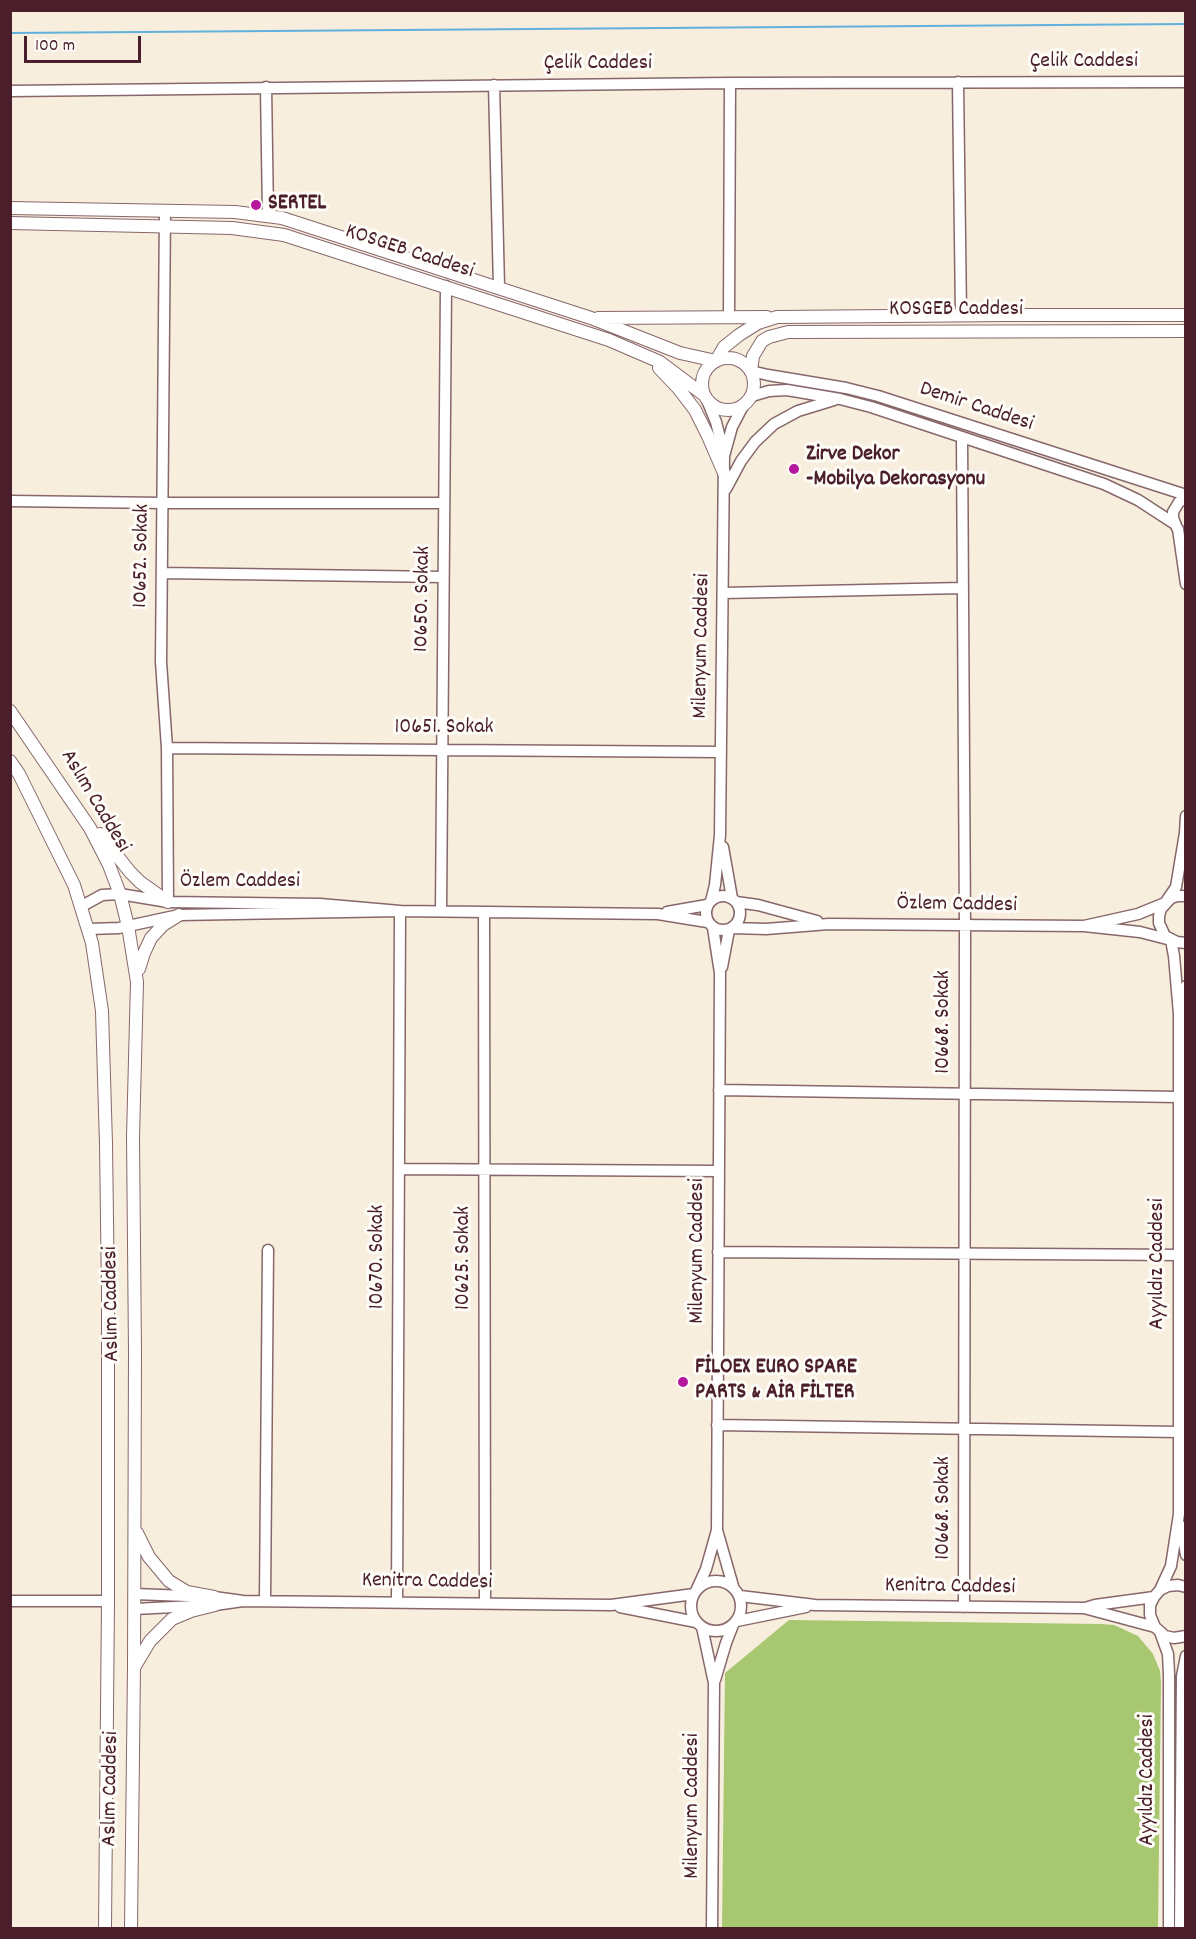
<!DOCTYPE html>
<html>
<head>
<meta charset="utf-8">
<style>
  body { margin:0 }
  #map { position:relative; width:1196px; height:1939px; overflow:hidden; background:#f8eede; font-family:Dekko,sans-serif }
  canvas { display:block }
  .frame { position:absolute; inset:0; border:12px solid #4a1f2b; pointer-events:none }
  .scale { position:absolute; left:24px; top:36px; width:117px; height:27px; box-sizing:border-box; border:3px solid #4a1f2b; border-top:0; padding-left:8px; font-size:18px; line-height:21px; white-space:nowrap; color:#4a1f2b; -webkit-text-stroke:4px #fdfcf7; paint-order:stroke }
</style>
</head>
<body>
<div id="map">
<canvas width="1196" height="1939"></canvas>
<div class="frame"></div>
<div class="scale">100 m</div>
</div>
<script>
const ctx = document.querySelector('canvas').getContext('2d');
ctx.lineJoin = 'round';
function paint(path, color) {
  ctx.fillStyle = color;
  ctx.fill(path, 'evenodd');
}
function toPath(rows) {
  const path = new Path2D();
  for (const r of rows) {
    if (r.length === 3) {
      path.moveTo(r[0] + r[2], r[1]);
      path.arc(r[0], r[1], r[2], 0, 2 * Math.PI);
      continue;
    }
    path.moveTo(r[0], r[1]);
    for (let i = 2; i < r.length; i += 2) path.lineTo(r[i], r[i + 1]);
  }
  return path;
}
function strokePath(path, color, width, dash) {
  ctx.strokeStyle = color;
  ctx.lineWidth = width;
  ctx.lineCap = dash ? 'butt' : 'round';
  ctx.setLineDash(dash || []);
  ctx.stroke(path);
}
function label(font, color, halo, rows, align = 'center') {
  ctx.font = font + ' Dekko,sans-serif';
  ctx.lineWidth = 6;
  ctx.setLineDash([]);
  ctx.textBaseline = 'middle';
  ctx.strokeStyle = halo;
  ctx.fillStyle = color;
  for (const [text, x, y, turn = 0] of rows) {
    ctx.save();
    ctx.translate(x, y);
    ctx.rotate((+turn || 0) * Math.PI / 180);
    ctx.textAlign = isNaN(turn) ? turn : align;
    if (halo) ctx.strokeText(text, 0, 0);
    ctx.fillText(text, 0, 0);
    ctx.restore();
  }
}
const green = toPath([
  [789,1620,1101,1624,1114,1625,1138,1636,1153,1654,1160,1671,1161,1683,1158,1928,722,1928,725,1673]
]);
const stream = toPath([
  [10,33,1186,24]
]);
const minor = toPath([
  [958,82,961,315],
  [494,85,499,287],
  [266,87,268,215],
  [10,91,730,83,1186,82],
  [165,211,161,662,167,748,168,902],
  [729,317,730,83],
  [751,371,768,375,846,388,878,396,1186,495],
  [752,396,769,391,787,390,840,399,871,407,1104,484,1138,500,1175,524],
  [707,400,716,422,723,450],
  [962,438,965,925,964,1607],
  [726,489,741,461,755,442,774,424,798,411,834,400],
  [10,501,163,503,444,503],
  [1177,528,1173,518,1173,512,1179,502,1186,498],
  [1178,529,1186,584],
  [162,573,443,577],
  [723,593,963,588],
  [167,748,721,752],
  [1185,833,1186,816],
  [1186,834,1185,833,1176,887,1165,903,1138,914,1084,926,1140,932,1171,940,1174,956,1179,1014,1186,986],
  [723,847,732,898],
  [723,913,17],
  [1186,896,1177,896,1171,898,1161,909,1159,916,1159,923,1165,936,1177,942,1186,943],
  [711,901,715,885,720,835,724,456,732,427,743,406],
  [736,902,758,905,817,921],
  [82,906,102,895,120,894,168,902,320,904,400,911,179,915,119,928,89,929],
  [441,911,446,286],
  [484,912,485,1603],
  [667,912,707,905],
  [733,928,766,929,829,924,1084,926],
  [722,967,729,930],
  [719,1090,1179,1097],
  [399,1169,719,1171],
  [718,1252,1185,1255],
  [717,1425,1179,1432],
  [1181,1526,1186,1555],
  [717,1530,733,1586],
  [716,1606,25],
  [1186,1587,1178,1585,1168,1586,1160,1590,1154,1597,1150,1605,1150,1615,1155,1627,1165,1636,1174,1638,1186,1636],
  [1160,1590,1171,1566,1179,1514,1179,1014],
  [696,1591,706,1569,717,1530,720,973,713,928],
  [740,1596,815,1605,1084,1608,1155,1627],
  [265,1600,268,1250],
  [10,1601,108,1601],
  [243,1601,611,1605,694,1594],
  [397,1602,400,911,658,914,707,922],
  [620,1607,696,1622],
  [1085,1608,1095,1605,1154,1597],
  [134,1609,215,1605,243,1601,214,1597,134,1594],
  [737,1621,806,1607],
  [702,1627,714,1683,712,1928],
  [1160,1632,1168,1654,1169,1674,1169,1928],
  [715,1680,726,1643,733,1625],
  [1180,1928,1182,1676,1186,1656]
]);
const major = toPath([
  [10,208,235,212,282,218,591,318,680,353,716,361,724,347,739,335,758,323,777,317,1010,315,1186,315],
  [10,223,232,228,284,235,609,340,660,362,704,395],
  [598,318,767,317],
  [728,384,26],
  [659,368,679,389,695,410,708,436,724,473],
  [751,371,753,356,762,341,769,337,788,332,1186,331],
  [10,711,90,828,109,865,120,894,128,926,137,982,133,1137,135,1352,134,1667,131,1928],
  [10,761,19,774,74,885,92,943,102,1011,106,1144,108,1294,108,1601,105,1928],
  [100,834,130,872,140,882,168,902],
  [139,969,144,953,151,938,163,925,179,915],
  [137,1533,149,1557,169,1581,187,1592,214,1597],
  [135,1666,150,1641,172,1619,191,1611,215,1605]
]);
const markers = [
  [256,205,6,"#b5179e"],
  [794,469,6,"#b5179e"],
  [683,1382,6,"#b5179e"]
];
const streetNames = [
  ["Çelik Caddesi",1084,63],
  ["Çelik Caddesi",598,65],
  ["KOSGEB Caddesi",409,253,18],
  ["KOSGEB Caddesi",956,311],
  ["Demir Caddesi",976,408,18],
  ["10652. Sokak",143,556,-89],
  ["10650. Sokak",424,599,-89],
  ["Milenyum Caddesi",703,646,-89],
  ["10651. Sokak",444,729],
  ["Aslım Caddesi",94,802,59],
  ["Özlem Caddesi",240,883],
  ["Özlem Caddesi",957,906,1],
  ["10668. Sokak",945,1022,-90],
  ["Milenyum Caddesi",699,1251,-90],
  ["10670. Sokak",379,1257,-90],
  ["10625. Sokak",465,1258,-90],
  ["Ayyıldız Caddesi",1159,1264,-90],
  ["Aslım Caddesi",113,1304,-91],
  ["10668. Sokak",945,1508,-90],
  ["Kenitra Caddesi",427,1583,1],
  ["Kenitra Caddesi",950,1588,1],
  ["Ayyıldız Caddesi",1149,1780,-90],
  ["Aslım Caddesi",112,1789,-89],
  ["Milenyum Caddesi",694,1806,-90]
];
const poiNames = [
  ["SERTEL",268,205],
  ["Zirve Dekor",806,456],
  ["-Mobilya Dekorasyonu",806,481],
  ["FİLOEX EURO SPARE",695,1369],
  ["PARTS & AİR FİLTER",695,1394]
];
paint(green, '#a7c770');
strokePath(stream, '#60b2dc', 2);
strokePath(minor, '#87676a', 13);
strokePath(major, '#87676a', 14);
strokePath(minor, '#fff', 10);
strokePath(major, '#fff', 12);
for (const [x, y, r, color] of markers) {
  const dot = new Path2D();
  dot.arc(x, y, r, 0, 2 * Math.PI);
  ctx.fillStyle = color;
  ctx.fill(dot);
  strokePath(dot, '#fdfcf7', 2);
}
label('22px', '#4a1f2b', '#fdfcf7', streetNames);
label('bold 22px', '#4a1f2b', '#fdfcf7', poiNames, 'left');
</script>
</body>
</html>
